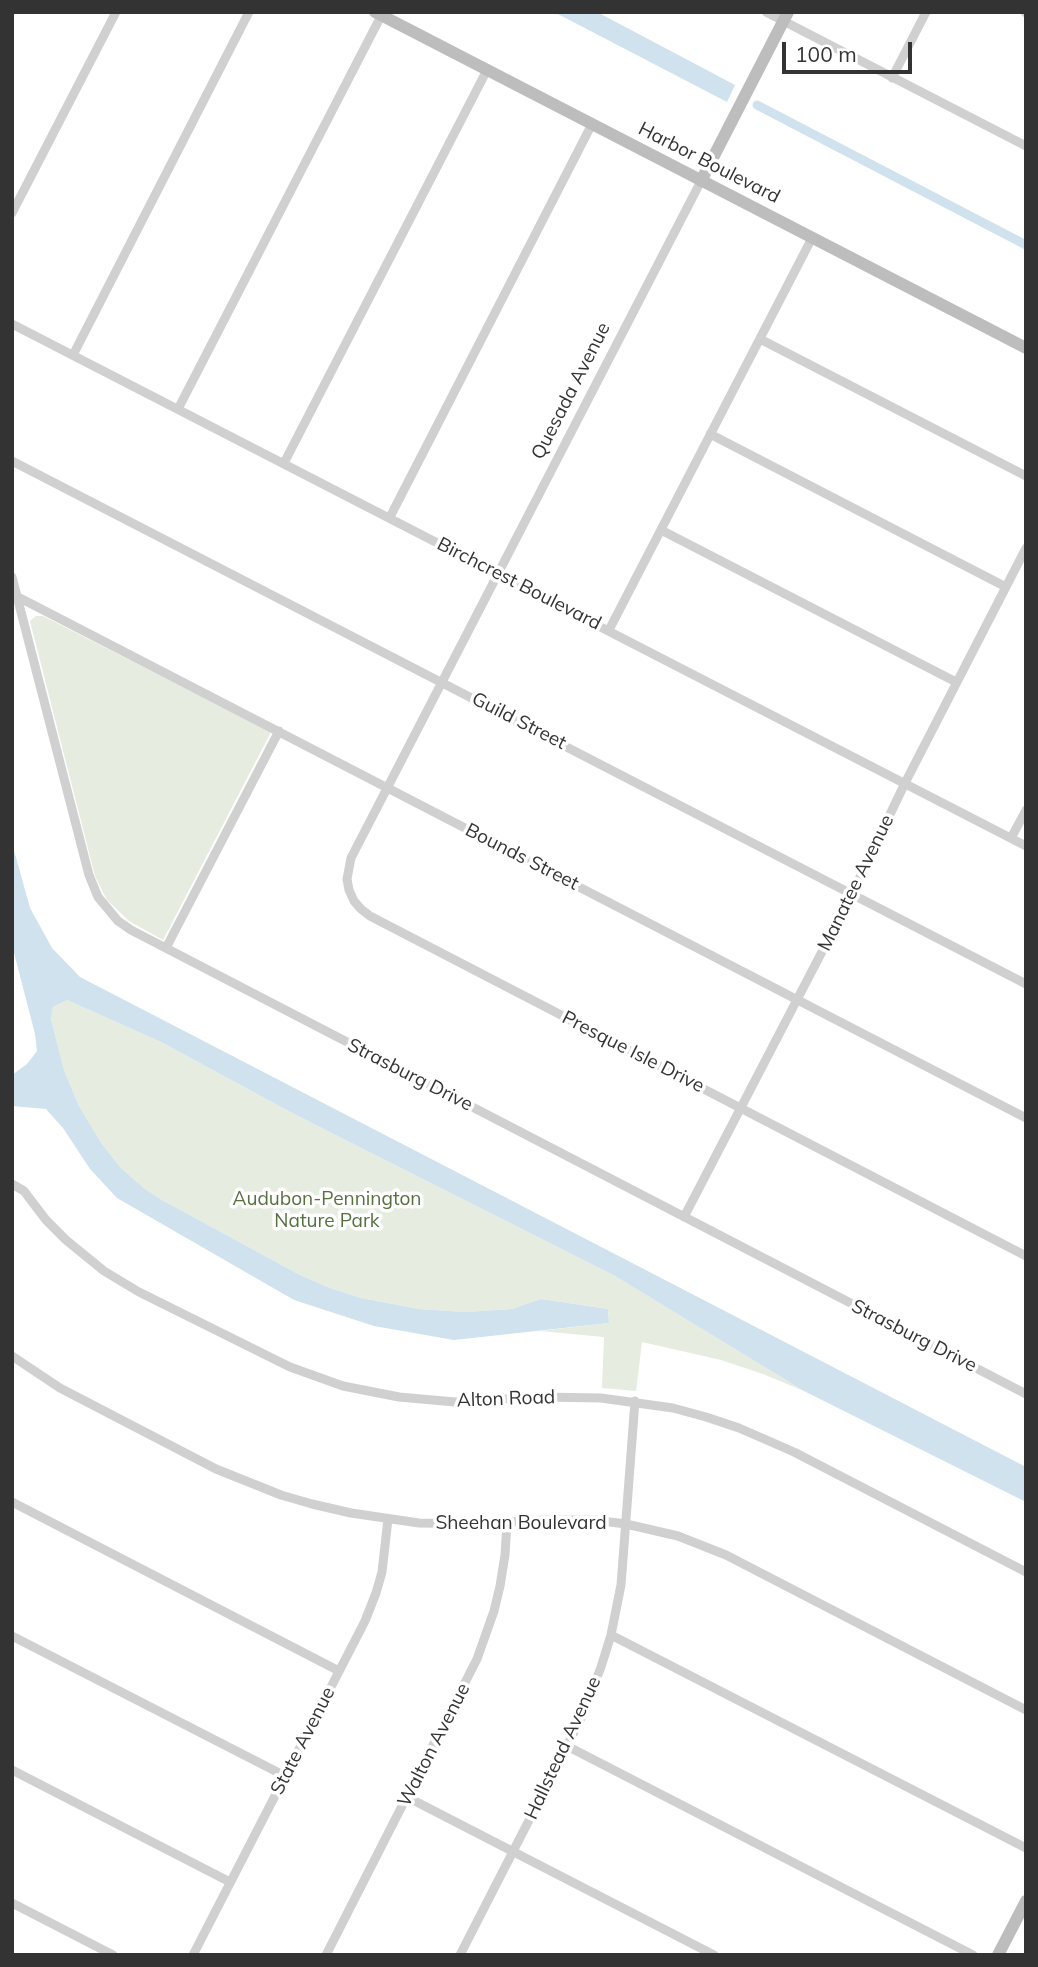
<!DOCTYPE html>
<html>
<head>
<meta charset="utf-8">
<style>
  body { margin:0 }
  #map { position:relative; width:1038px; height:1967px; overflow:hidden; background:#fff; font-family:Mulish,sans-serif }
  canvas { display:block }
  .frame { position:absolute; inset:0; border:14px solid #333; pointer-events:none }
  .scale { position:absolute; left:782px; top:42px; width:130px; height:32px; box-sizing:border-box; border:4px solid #333; border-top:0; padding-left:9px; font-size:21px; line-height:24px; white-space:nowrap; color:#333; -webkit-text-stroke:5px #fff; paint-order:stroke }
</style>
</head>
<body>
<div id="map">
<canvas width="1038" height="1967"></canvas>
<div class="frame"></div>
<div class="scale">100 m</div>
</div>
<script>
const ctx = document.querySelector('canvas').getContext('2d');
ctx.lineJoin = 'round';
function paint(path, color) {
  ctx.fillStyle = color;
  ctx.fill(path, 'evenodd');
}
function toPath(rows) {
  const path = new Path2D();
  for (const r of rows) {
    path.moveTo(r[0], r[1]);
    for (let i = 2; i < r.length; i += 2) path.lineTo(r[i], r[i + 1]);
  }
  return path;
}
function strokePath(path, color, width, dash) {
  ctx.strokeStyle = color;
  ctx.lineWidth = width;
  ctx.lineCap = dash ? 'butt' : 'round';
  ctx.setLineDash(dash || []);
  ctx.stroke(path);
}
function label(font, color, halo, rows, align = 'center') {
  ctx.font = font + ' Mulish,sans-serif';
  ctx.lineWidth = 7;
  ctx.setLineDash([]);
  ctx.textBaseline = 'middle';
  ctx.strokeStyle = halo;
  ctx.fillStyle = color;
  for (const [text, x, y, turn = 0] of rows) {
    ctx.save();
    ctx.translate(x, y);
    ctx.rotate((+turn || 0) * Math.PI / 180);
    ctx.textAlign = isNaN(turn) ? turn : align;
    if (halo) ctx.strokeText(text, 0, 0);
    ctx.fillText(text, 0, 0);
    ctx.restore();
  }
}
const green = toPath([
  [36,616,43,616,271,732,163,940,129,921,107,900,95,876,30,621],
  [67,1000,161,1042,294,1114,615,1276,804,1391,763,1374,721,1360,642,1342,636,1391,602,1388,604,1337,540,1331,609,1323,608,1309,541,1299,512,1309,465,1312,419,1309,361,1298,330,1288,300,1275,162,1200,145,1189,121,1168,102,1144,79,1106,64,1070,51,1019,53,1007]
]);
const water = toPath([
  [554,12,597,12,735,85,727,102],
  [12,843,30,908,52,948,80,977,1026,1467,1026,1502,804,1391,615,1276,294,1114,161,1042,67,1000,53,1007,51,1019,64,1070,79,1106,102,1144,121,1168,145,1189,162,1200,300,1275,330,1288,361,1298,419,1309,465,1312,512,1309,541,1299,608,1309,609,1323,454,1340,374,1326,294,1300,117,1198,90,1169,63,1128,46,1109,12,1106,12,1075,27,1064,37,1051,35,1034,12,945]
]);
const canal = toPath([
  [757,105,1026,245]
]);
const street = toPath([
  [766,12,1026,146],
  [1025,12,1026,13],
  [892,78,926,12],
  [701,181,351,858,347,879,349,890,354,901,361,909,370,916,1026,1256],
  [12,213,116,12],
  [12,324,1026,846],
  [760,339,1026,476],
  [73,355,249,12],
  [178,409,381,16],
  [710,434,1006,587],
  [12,461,1026,984],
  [284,463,487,70],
  [390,517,592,124],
  [661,530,956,682],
  [12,577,89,875,98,897,118,921,131,930,1026,1394],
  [18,597,1026,1118],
  [609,630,812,238],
  [1011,838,1026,810],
  [166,948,279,731],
  [12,1184,24,1191,46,1220,66,1240,104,1271,139,1292,290,1367,343,1386,399,1397,455,1402,540,1397,601,1398,673,1408,706,1417,739,1428,794,1452,1026,1572],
  [684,1217,852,894,905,783,1026,548],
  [12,1356,60,1388,216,1469,281,1495,312,1504,351,1513,419,1523,480,1524,542,1520,594,1520,626,1524,678,1536,726,1555,1026,1710],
  [12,1502,339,1671],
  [611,1635,1026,1848],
  [12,1636,285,1776],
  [567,1746,973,1955],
  [12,1770,230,1882],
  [407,1797,714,1955],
  [12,1903,113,1955],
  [193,1955,365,1621,376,1593,382,1572,388,1519],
  [326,1955,477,1659,494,1611,500,1586,505,1555,507,1523],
  [460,1955,567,1746,583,1714,601,1667,611,1635,621,1585,635,1401]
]);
const secondary = toPath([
  [375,12,1026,348],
  [701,181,788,12],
  [998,1955,1026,1901]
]);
const streetNames = [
  ["Harbor Boulevard",709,163,27],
  ["Quesada Avenue",571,391,-63],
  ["Birchcrest Boulevard",519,584,27],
  ["Guild Street",519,721,27],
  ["Bounds Street",522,857,27],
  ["Manatee Avenue",856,883,-64],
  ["Presque Isle Drive",633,1052,27],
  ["Strasburg Drive",410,1075,27],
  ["Strasburg Drive",914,1336,27],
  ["Alton Road",506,1399,-2],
  ["Sheehan Boulevard",521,1523],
  ["State Avenue",303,1741,-63],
  ["Walton Avenue",434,1745,-63],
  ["Hallstead Avenue",563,1748,-65]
];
const parkNames = [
  ["Audubon-Pennington",327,1199],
  ["Nature Park",327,1221]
];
paint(green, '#e6ecdf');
paint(water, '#cfe2ee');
strokePath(canal, '#cfe2ee', 9);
strokePath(street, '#d0d0d0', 9);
strokePath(secondary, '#bdbdbd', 12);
label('19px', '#333', '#fff', streetNames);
label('19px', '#56703f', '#fff', parkNames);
</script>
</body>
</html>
